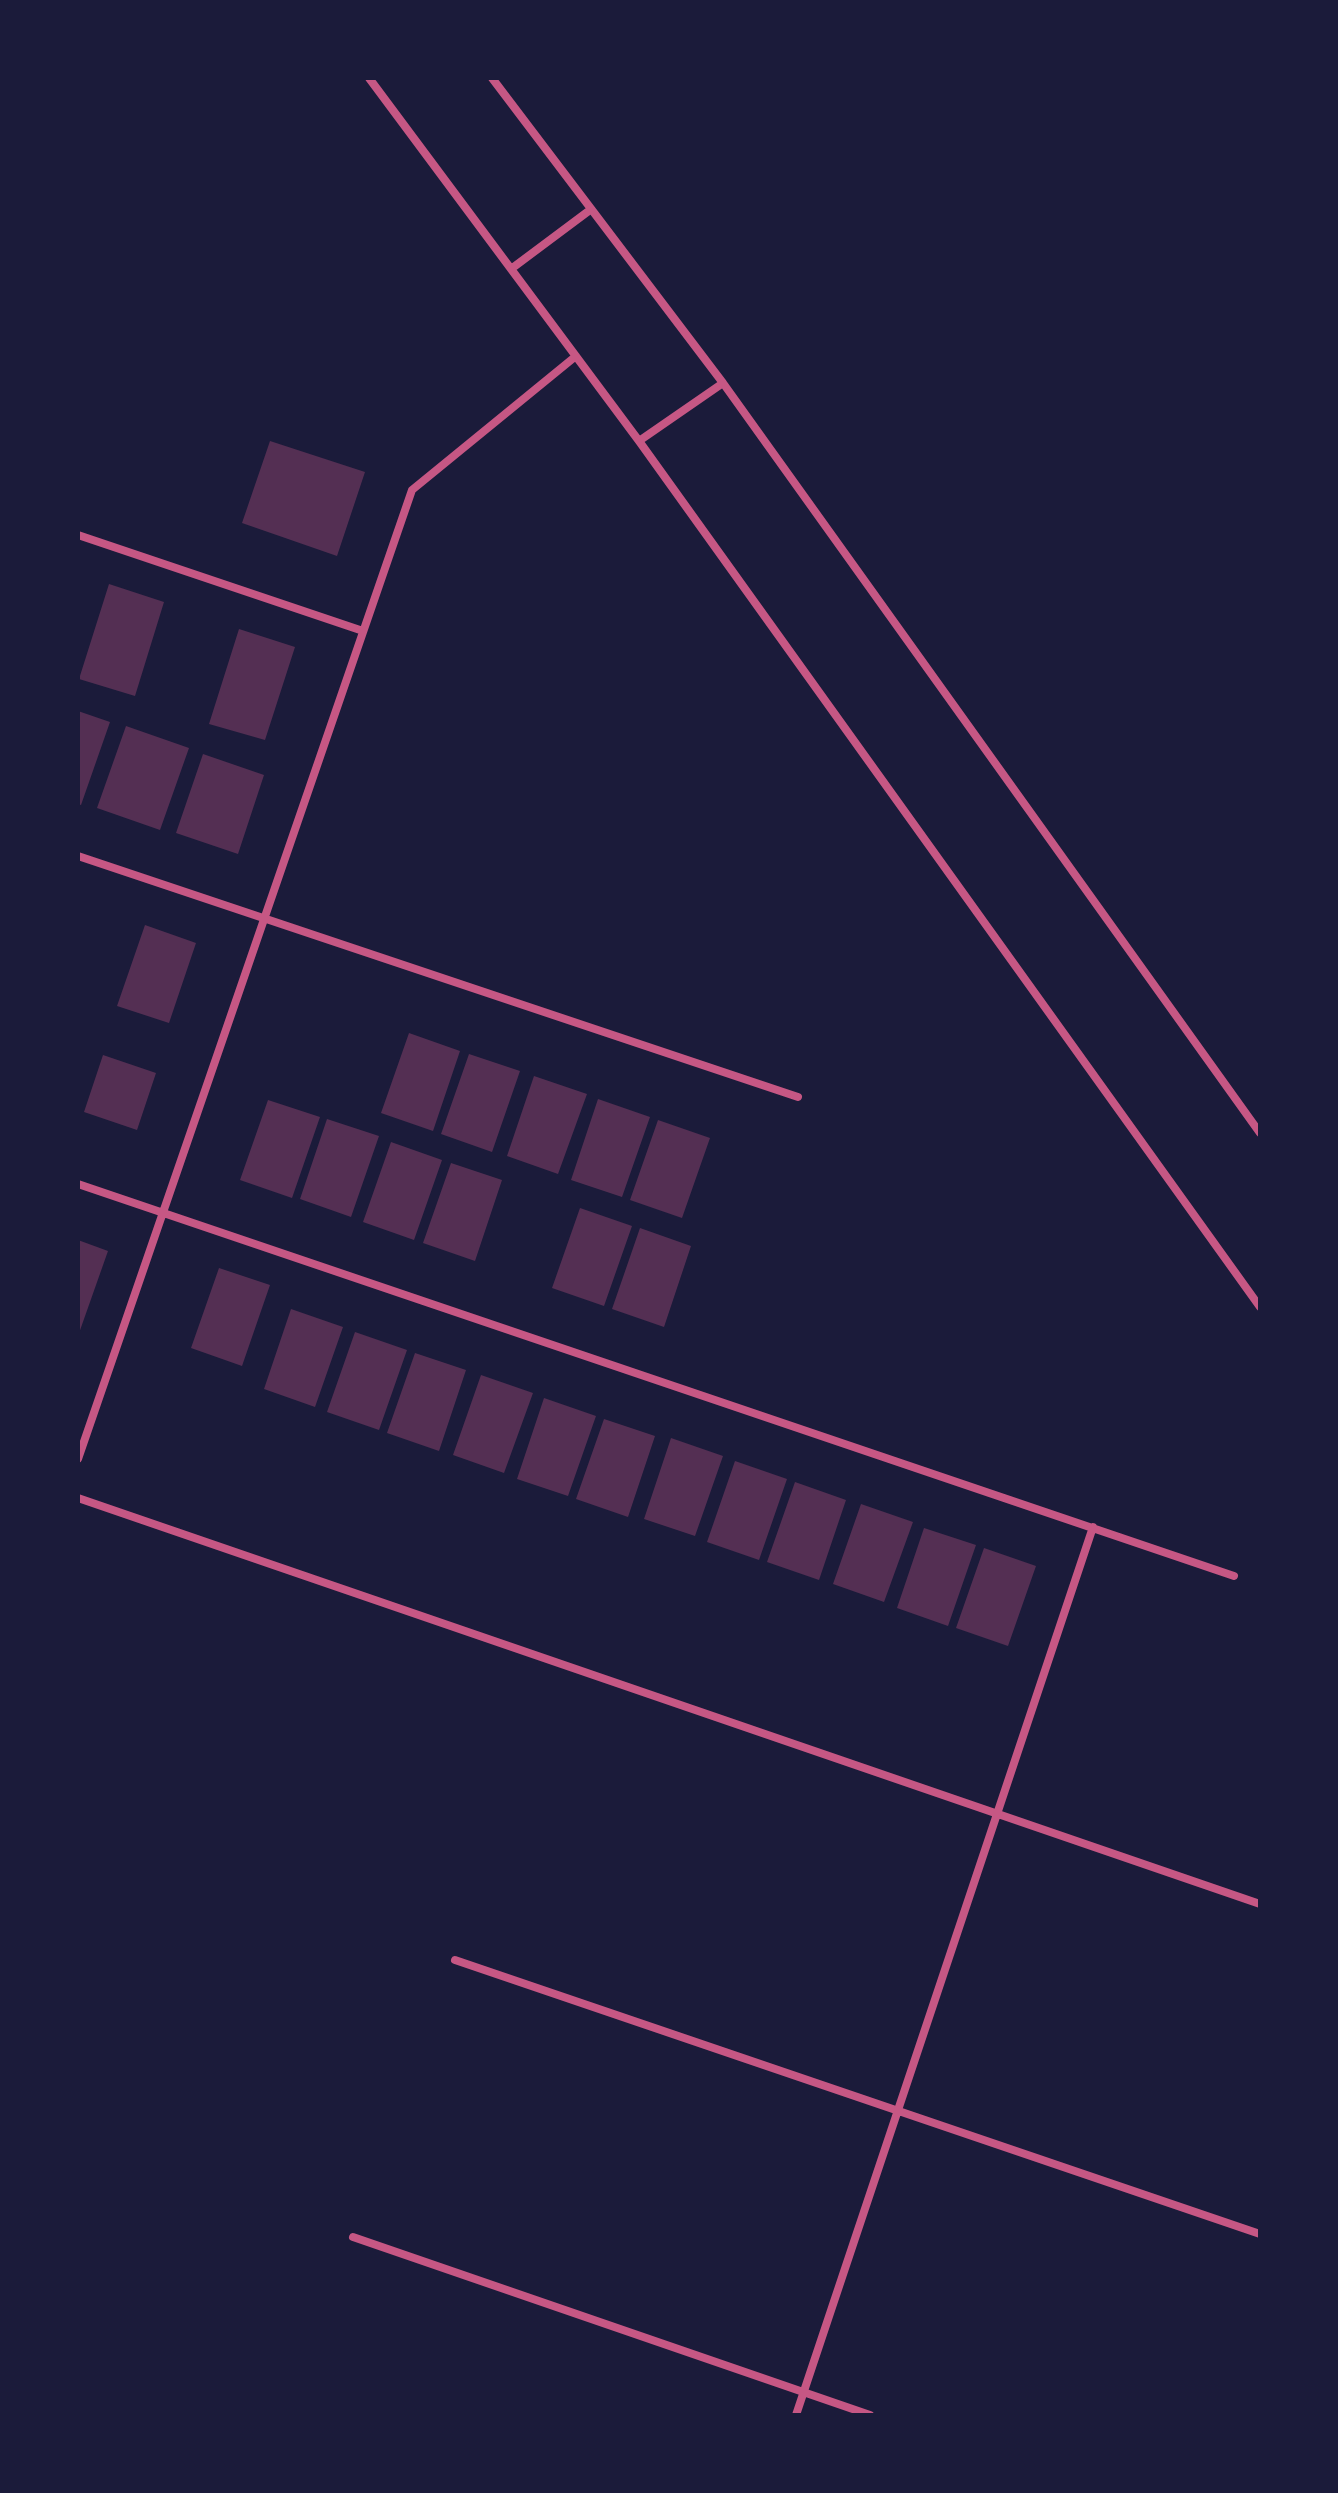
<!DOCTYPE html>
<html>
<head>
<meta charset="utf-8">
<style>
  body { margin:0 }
  #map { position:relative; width:1338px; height:2493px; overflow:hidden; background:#1b1b3a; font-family:Arial,sans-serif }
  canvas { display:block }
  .frame { position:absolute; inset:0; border:80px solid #1b1b3a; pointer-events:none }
</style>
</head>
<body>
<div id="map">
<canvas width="1338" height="2493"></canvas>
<div class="frame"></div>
</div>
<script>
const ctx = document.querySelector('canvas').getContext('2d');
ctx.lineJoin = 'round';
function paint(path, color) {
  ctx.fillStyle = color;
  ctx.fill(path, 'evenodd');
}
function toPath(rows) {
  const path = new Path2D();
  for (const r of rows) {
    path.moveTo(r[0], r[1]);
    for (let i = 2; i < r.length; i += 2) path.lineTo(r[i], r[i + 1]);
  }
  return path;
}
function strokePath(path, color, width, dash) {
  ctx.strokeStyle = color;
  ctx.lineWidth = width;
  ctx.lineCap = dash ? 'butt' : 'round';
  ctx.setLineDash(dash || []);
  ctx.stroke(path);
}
const building = toPath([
  [270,441,365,472,337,556,242,523],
  [109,584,164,602,135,696,79,679],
  [239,629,295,647,265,740,209,724],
  [78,711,110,722,81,805,78,804],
  [126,726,189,748,160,830,97,808],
  [203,754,264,775,238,854,176,833],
  [145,925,196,943,169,1023,117,1006],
  [409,1033,460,1051,433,1131,381,1113],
  [469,1054,520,1071,492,1152,441,1134],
  [103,1055,156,1073,137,1130,84,1112],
  [534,1076,587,1094,558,1174,507,1156],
  [598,1099,650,1117,622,1197,571,1180],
  [268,1100,320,1117,292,1198,240,1180],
  [327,1119,379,1136,351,1217,300,1199],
  [658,1120,710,1138,682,1218,630,1200],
  [391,1142,442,1160,414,1240,363,1222],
  [451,1163,502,1180,475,1261,423,1243],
  [580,1208,632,1226,604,1306,552,1288],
  [640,1228,691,1246,664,1327,612,1309],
  [78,1240,108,1251,78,1336],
  [219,1268,270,1285,242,1366,191,1348],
  [291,1309,343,1327,315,1407,264,1389],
  [355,1332,407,1350,379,1430,327,1412],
  [415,1353,466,1370,439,1451,387,1433],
  [481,1375,533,1393,504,1473,453,1455],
  [544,1398,596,1416,568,1496,517,1479],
  [604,1419,655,1436,628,1517,576,1499],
  [671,1438,723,1456,695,1536,644,1519],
  [735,1461,787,1479,759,1560,707,1542],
  [795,1482,846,1500,819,1580,767,1562],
  [861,1504,913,1522,884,1602,833,1584],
  [924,1528,976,1545,948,1626,897,1608],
  [984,1548,1036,1566,1008,1646,956,1628]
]);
const minor = toPath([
  [369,78,639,441,1260,1307],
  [492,78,723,383,1260,1133],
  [511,269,590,210],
  [639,441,723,383],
  [78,535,363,631],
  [78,856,798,1097],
  [78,1184,1234,1576],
  [78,1459,412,490,576,356],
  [78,1498,1260,1904],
  [455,1960,1260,2234],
  [353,2237,870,2415],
  [796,2415,1093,1527]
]);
paint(building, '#542f53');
strokePath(minor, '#c65784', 8);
</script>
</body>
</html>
